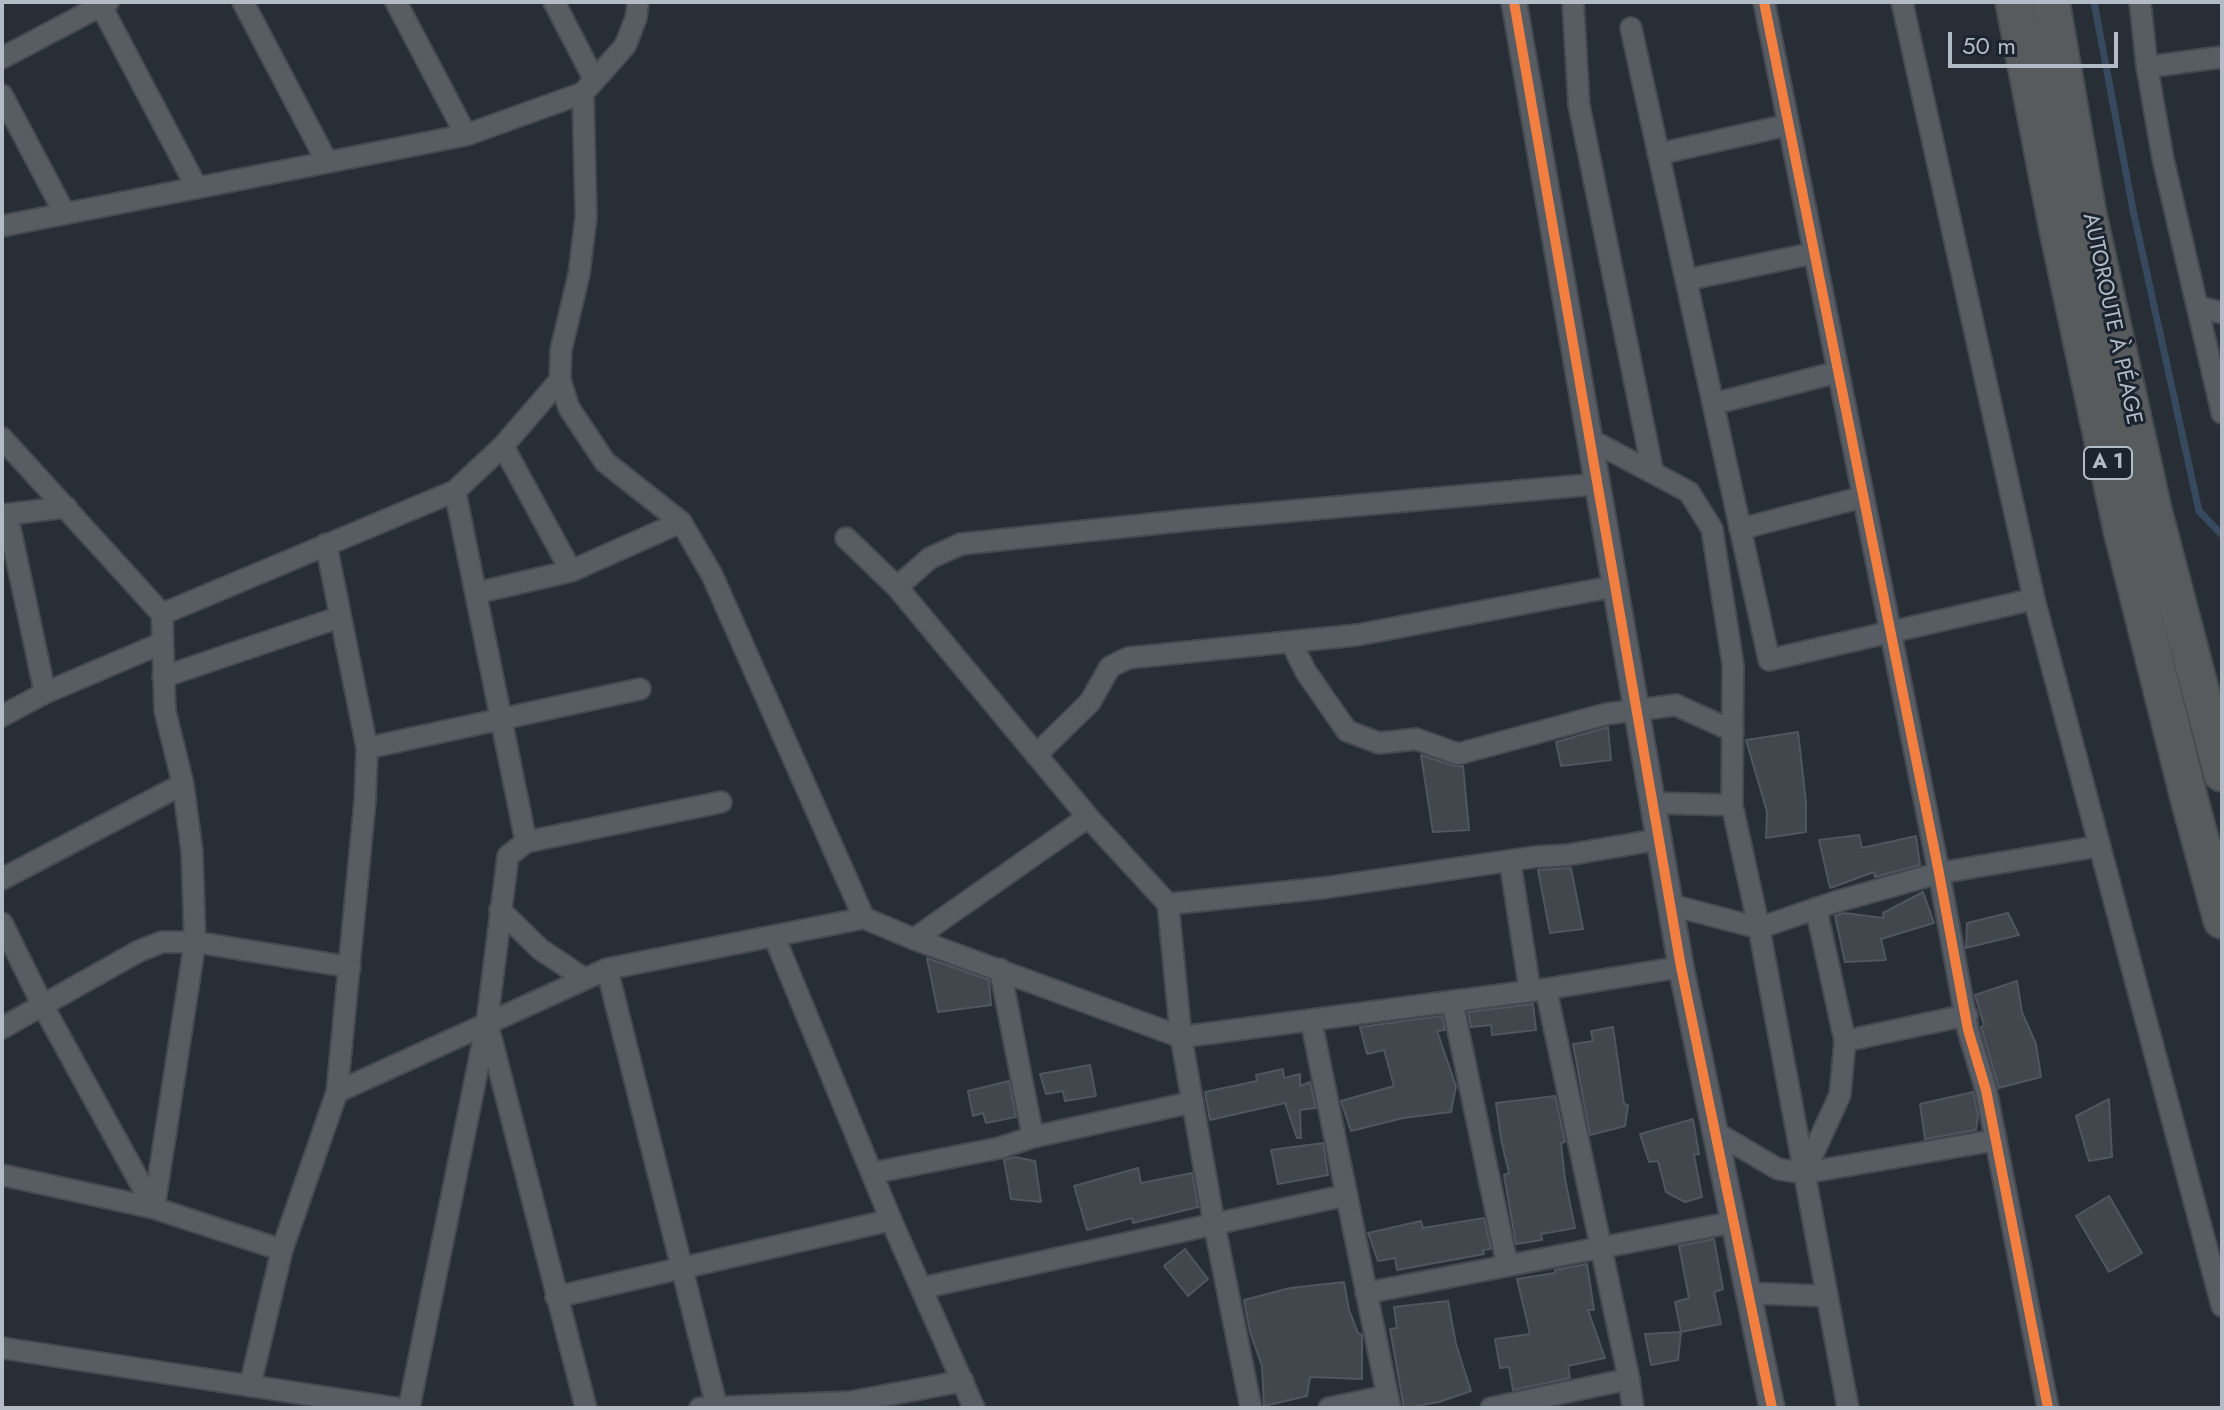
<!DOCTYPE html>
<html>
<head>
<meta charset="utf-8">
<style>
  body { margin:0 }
  #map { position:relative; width:2224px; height:1410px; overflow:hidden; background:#282e35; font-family:Jost,sans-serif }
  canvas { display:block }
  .frame { position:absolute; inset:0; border:4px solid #b2bbc6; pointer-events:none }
  .scale { position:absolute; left:1948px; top:32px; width:170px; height:36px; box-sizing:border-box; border:4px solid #b2bbc6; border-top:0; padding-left:10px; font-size:24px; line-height:28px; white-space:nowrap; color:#b2bbc6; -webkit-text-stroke:6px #1c252f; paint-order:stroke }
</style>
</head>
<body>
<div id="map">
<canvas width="2224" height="1410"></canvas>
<div class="frame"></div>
<div class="scale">50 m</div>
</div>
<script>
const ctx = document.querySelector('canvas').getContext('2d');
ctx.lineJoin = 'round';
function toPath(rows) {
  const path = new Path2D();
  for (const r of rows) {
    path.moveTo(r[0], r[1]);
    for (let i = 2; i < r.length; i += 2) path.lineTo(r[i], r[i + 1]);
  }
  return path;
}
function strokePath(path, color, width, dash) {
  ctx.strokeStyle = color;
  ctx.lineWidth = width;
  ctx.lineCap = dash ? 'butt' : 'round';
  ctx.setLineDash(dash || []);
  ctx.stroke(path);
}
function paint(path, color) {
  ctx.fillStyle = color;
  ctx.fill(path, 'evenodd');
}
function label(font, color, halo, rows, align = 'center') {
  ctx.font = font + ' Jost,sans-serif';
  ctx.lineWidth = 6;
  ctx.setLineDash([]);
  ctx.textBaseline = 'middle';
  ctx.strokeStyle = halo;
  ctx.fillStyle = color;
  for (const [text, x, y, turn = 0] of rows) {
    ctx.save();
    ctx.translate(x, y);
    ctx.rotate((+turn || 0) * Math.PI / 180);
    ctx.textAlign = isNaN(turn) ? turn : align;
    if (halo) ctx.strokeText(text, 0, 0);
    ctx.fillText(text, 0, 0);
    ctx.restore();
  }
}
const stream = toPath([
  [2094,2,2133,210,2199,511,2222,535]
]);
const building = toPath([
  [1608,727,1611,760,1561,766,1556,742,1608,727],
  [1798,732,1806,802,1806,832,1766,838,1767,812,1746,740,1798,732],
  [1421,755,1454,766,1463,766,1469,830,1433,832,1421,755],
  [1859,835,1862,848,1916,836,1920,865,1875,877,1874,872,1830,888,1819,840,1859,835],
  [1571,868,1583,929,1550,933,1538,870,1571,868],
  [1923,892,1934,923,1881,939,1886,960,1845,962,1835,916,1844,913,1884,918,1883,913,1923,892],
  [2008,913,2019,935,1966,948,1967,923,2008,913],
  [927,958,989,980,991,1005,938,1012,927,958],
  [2017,981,2022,1012,2036,1044,2041,1077,1999,1088,1981,1027,1984,1025,1975,995,2017,981],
  [1533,1004,1536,1030,1492,1035,1491,1025,1471,1027,1468,1012,1533,1004],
  [1442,1016,1445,1030,1437,1031,1456,1086,1451,1112,1403,1118,1351,1131,1341,1101,1394,1086,1384,1050,1367,1054,1360,1027,1442,1016],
  [1613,1027,1624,1104,1628,1105,1625,1126,1590,1135,1573,1044,1593,1041,1591,1031,1613,1027],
  [1090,1065,1096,1096,1065,1101,1063,1091,1046,1094,1040,1074,1090,1065],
  [1283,1069,1284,1078,1300,1074,1300,1086,1310,1082,1316,1108,1300,1110,1301,1138,1297,1138,1285,1103,1210,1120,1205,1092,1257,1081,1256,1075,1283,1069],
  [1009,1081,1016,1117,986,1123,983,1113,973,1116,968,1091,1009,1081],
  [1973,1092,1978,1116,1976,1130,1925,1139,1920,1104,1973,1092],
  [1555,1096,1565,1142,1561,1143,1565,1179,1575,1228,1541,1234,1542,1240,1516,1244,1504,1175,1509,1173,1501,1139,1496,1103,1555,1096],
  [2109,1099,2112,1157,2089,1161,2076,1116,2109,1099],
  [1693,1119,1699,1154,1694,1155,1702,1197,1685,1202,1666,1192,1658,1161,1649,1162,1640,1134,1693,1119],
  [1323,1143,1328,1175,1278,1184,1271,1150,1323,1143],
  [1015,1157,1035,1161,1041,1202,1011,1199,1004,1160,1015,1157],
  [1138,1168,1141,1183,1192,1173,1198,1207,1133,1223,1132,1218,1087,1230,1074,1186,1138,1168],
  [2109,1196,2142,1253,2109,1272,2076,1216,2109,1196],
  [1484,1218,1491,1249,1483,1250,1484,1254,1397,1270,1395,1258,1378,1261,1368,1233,1421,1221,1423,1228,1484,1218],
  [1714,1239,1723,1289,1714,1292,1721,1324,1681,1332,1675,1302,1689,1298,1679,1246,1714,1239],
  [1185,1249,1208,1279,1188,1296,1164,1266,1185,1249],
  [1587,1264,1594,1310,1588,1310,1605,1358,1568,1366,1570,1378,1513,1390,1509,1367,1500,1368,1495,1339,1530,1334,1517,1279,1555,1273,1555,1270,1587,1264],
  [1344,1282,1349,1310,1358,1333,1362,1335,1362,1379,1310,1377,1307,1396,1264,1406,1262,1366,1250,1332,1244,1300,1290,1288,1344,1282],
  [1448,1301,1456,1344,1471,1391,1439,1402,1404,1408,1390,1329,1397,1328,1394,1307,1448,1301],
  [1681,1332,1678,1360,1651,1365,1645,1334,1681,1332]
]);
const minor = toPath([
  [99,2,197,188],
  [243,2,327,162],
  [396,2,466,135],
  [554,2,594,79],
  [638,2,636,18,625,46,583,93,586,217,579,274,561,350,560,380,569,408,605,462,681,522,712,575,864,918],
  [1573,2,1579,105,1653,473],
  [1764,2,1939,873,1968,1030,1986,1090,2048,1408],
  [1902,2,2034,599,2222,1306],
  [2140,2,2147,67,2163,159,2222,413],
  [1631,28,1769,660,2034,599],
  [2,58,108,2],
  [2147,67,2222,57],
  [2,95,65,214],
  [1658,154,1788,125],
  [2,226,466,135,583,93],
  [1686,280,1814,253],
  [2197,306,2222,313],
  [1713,404,1838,372],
  [2,438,162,614,165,711,183,784,192,852,195,942,154,1208],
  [1591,440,1689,492,1712,529,1733,665,1732,805,1759,928,1848,1408],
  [503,446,571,571],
  [455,491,526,842],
  [7,514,45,693],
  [2,515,66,507],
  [1740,529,1863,497],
  [846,538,897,587,1088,817,1168,904,1181,1037,1214,1223,1251,1408],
  [326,544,367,748],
  [897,587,930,558,961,544,1189,520,1598,484],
  [476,593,571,571,681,522],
  [162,614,455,491,503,446,560,380],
  [1291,642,1306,672,1347,731,1379,743,1416,739,1458,754,1606,714,1676,705,1733,731],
  [163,677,340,617],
  [2,716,45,693,162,643],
  [1036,755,1090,702,1110,667,1128,658,1357,635,1616,586],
  [1654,803,1732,805],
  [1510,861,1530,991],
  [2,879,183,784],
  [1168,904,1323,888,1534,857,1567,855,1661,839],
  [1671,905,1759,928,1835,902,1939,873,2100,846],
  [500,910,540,949,585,979],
  [2,923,43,1006,154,1208],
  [774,936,891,1220,974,1408],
  [914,939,1088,817],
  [607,969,717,1408],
  [1000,969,1033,1137],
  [1546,989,1629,1379,1633,1408],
  [1452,1001,1507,1264],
  [1311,1020,1390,1408],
  [2,1028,139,951,162,942,195,942,350,967],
  [489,1030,586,1408],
  [1845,1041,1967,1015],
  [337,1092,607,969,864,918,914,939,1181,1037,1546,989,1681,967],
  [1715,1132,1778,1169,1804,1173,1996,1140],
  [872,1173,999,1148,1033,1137,1193,1102],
  [1804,1173,1840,1095,1845,1041,1816,908],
  [2,1175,154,1208,282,1250],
  [922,1288,1347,1195],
  [1366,1293,1734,1222],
  [1748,1293,1827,1296],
  [556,1297,891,1220],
  [2,1348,396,1408],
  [250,1386,282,1250,337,1092,365,801,367,748,640,689],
  [409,1408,487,1022,508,856,526,842,721,802],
  [700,1408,850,1402,963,1381],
  [1329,1408,1387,1396],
  [1491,1408,1629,1379]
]);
const tertiary = toPath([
  [1514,2,1681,967,1772,1408]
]);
const motorway = toPath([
  [2014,2,2058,230,2122,530,2190,802,2222,920],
  [2051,2,2088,215,2153,510,2222,773]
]);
const cycleway = toPath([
  [1514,2,1681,967,1772,1408],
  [1764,2,1939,873,1968,1030,1986,1090,2048,1408]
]);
const shields = [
  [2108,463,48]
];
const shieldNames = [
  ["A 1",2108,463]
];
const streetNames = [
  ["AUTOROUTE À PÉAGE",2111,319,78]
];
strokePath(stream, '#37495f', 7);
paint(building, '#42474d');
strokePath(building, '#50565d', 2);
strokePath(minor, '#464a50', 24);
strokePath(tertiary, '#464a50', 28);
strokePath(motorway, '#454a51', 40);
strokePath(minor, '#585c63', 20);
strokePath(tertiary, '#585c63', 24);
strokePath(motorway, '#585b5d', 36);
strokePath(cycleway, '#f27e40', 10);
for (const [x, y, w] of shields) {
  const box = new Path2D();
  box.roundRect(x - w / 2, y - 16, w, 32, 6);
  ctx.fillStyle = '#1c252f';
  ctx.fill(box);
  strokePath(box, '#b2bbc6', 2);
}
label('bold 20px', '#b2bbc6', null, shieldNames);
label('22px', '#b2bbc6', '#1c252f', streetNames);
</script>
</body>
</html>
